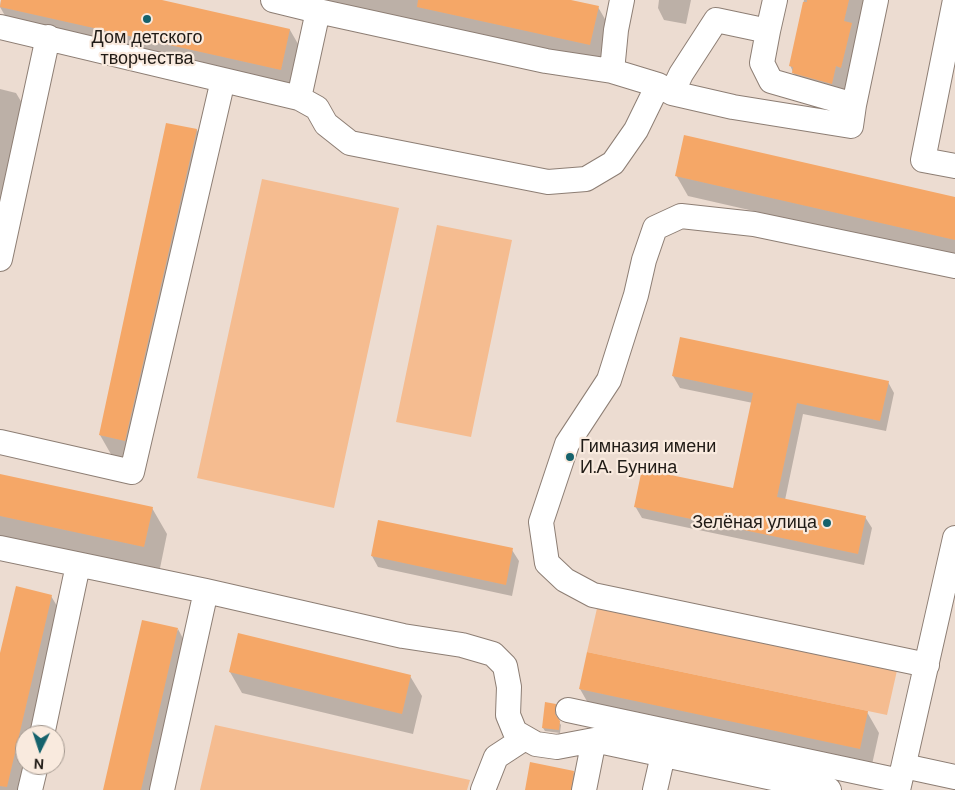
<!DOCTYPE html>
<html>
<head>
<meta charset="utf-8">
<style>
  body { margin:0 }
  #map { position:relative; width:955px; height:790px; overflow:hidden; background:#ecdcd1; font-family:"DM Sans",sans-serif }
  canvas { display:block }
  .north { position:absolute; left:15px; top:725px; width:50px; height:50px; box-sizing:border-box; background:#f9eade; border:1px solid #a2978e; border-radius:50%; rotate:184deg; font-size:14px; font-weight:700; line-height:20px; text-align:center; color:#201b16 }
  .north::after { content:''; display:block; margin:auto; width:18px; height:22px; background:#15626c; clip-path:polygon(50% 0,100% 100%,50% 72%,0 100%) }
</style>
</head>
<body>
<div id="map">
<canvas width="955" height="790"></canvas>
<div class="north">N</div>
</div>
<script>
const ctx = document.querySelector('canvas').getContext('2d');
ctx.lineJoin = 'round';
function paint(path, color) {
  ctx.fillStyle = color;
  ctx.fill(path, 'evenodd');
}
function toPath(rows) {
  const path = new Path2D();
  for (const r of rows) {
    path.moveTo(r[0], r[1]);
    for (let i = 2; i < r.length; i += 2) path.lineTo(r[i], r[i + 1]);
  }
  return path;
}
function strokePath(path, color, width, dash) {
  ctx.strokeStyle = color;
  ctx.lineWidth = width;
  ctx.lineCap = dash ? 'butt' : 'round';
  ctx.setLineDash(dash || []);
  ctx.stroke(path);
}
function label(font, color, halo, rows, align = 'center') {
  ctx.font = font + ' "DM Sans",sans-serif';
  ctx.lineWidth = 4.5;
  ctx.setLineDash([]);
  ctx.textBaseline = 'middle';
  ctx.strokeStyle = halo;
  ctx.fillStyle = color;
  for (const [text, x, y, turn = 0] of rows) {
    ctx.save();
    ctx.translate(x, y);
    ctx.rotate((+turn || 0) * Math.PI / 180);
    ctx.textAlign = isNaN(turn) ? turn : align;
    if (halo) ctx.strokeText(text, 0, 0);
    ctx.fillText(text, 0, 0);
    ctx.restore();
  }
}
const green = toPath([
  [262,179,399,208,334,508,197,478],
  [437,225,512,240,471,437,396,422],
  [598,604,898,666,887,715,587,652],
  [215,725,470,780,467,790,200,790]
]);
const shadow = toPath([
  [1,0,156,0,290,30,305,56,296,95,15,33,0,7],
  [319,0,565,0,598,7,613,33,605,71],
  [659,0,691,0,686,24,664,20,658,8],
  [804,0,876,0,856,93,808,99,793,72,790,65],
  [0,89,16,93,28,113,0,250],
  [167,124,197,130,208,151,136,461,112,456,100,435],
  [676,175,955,199,955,257,688,196],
  [681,338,888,382,894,393,886,431,803,414,785,500,865,517,872,528,864,565,642,518,635,506,734,490,753,403,680,388,673,376],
  [0,475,152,508,167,534,159,573,0,539],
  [512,550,519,561,512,596,378,567,372,556],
  [51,596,63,616,35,735,25,735,25,765,22,790,0,790,0,658],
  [178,629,189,650,157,790,104,790],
  [230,672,410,676,422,696,413,734,242,693],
  [580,689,867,712,879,733,871,769,592,710],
  [556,705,557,708,556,718,561,725,560,733,545,731,543,728],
  [573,772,583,790,526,790]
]);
const building = toPath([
  [1,0,162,0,290,29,281,70,0,7],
  [418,0,571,0,599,6,590,45,417,7],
  [807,0,849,0,844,21,852,23,841,68,836,66,832,84,792,73,793,67,789,66,803,2,807,2],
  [166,123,197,129,125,441,99,435],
  [684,135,955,197,955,240,675,176],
  [680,337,889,381,880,421,797,403,777,497,866,516,858,554,634,507,642,469,733,488,753,393,672,376],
  [0,474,153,507,144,547,0,516],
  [378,520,513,548,506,585,371,556],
  [16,586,52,595,7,787,0,786,0,653],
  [142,620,178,628,141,790,103,790],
  [238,633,411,675,402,714,229,672],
  [587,652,868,711,860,749,579,689],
  [545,702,556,704,555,714,560,721,559,730,542,728],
  [530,762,574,771,571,790,525,790]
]);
const minor = toPath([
  [273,0,318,11],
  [955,0,923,160,955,166],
  [0,27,299,98,318,11,546,61,612,71,658,85,672,93,733,107,851,126,854,105],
  [768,31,762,63,771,81,854,105,876,0],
  [612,71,616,30,622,0],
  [672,93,681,74,716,20,768,31,775,0],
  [299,98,317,108,326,124,350,143,548,182,586,179,613,163,636,130,658,85],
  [0,259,48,37],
  [0,442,132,472,223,80],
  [0,548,206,591,403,636,462,645,493,654,505,666,509,687,508,715,515,732,536,744,557,747,594,740,584,790],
  [927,665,593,595,565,580,547,563,541,522,567,444,609,380,636,295,644,260,655,228,681,216,754,224,955,266],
  [568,710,900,781],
  [42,735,78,565],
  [594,740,829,790],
  [904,766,955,777],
  [30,790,36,765],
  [162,790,206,591],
  [483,790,496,757,525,738],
  [655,790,663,755],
  [898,790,955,538]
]);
const markers = [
  [147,19,5,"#15626c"],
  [570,457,5,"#15626c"],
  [827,523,5,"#15626c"]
];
const poiNames = [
  ["Дом детского",147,38],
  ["творчества",147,59],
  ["Гимназия имени",580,447,"left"],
  ["И.А. Бунина",580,468,"left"],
  ["Зелёная улица",817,523,"right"]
];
paint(green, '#f5bc90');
paint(shadow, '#0003');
paint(building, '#f5a767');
strokePath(minor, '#8d7e74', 26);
strokePath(minor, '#fff', 24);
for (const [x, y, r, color] of markers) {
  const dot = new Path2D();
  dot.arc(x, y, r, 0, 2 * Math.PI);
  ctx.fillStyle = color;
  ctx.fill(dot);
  strokePath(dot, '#f9eade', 2);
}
label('18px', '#201b16', '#f9eade', poiNames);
</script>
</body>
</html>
